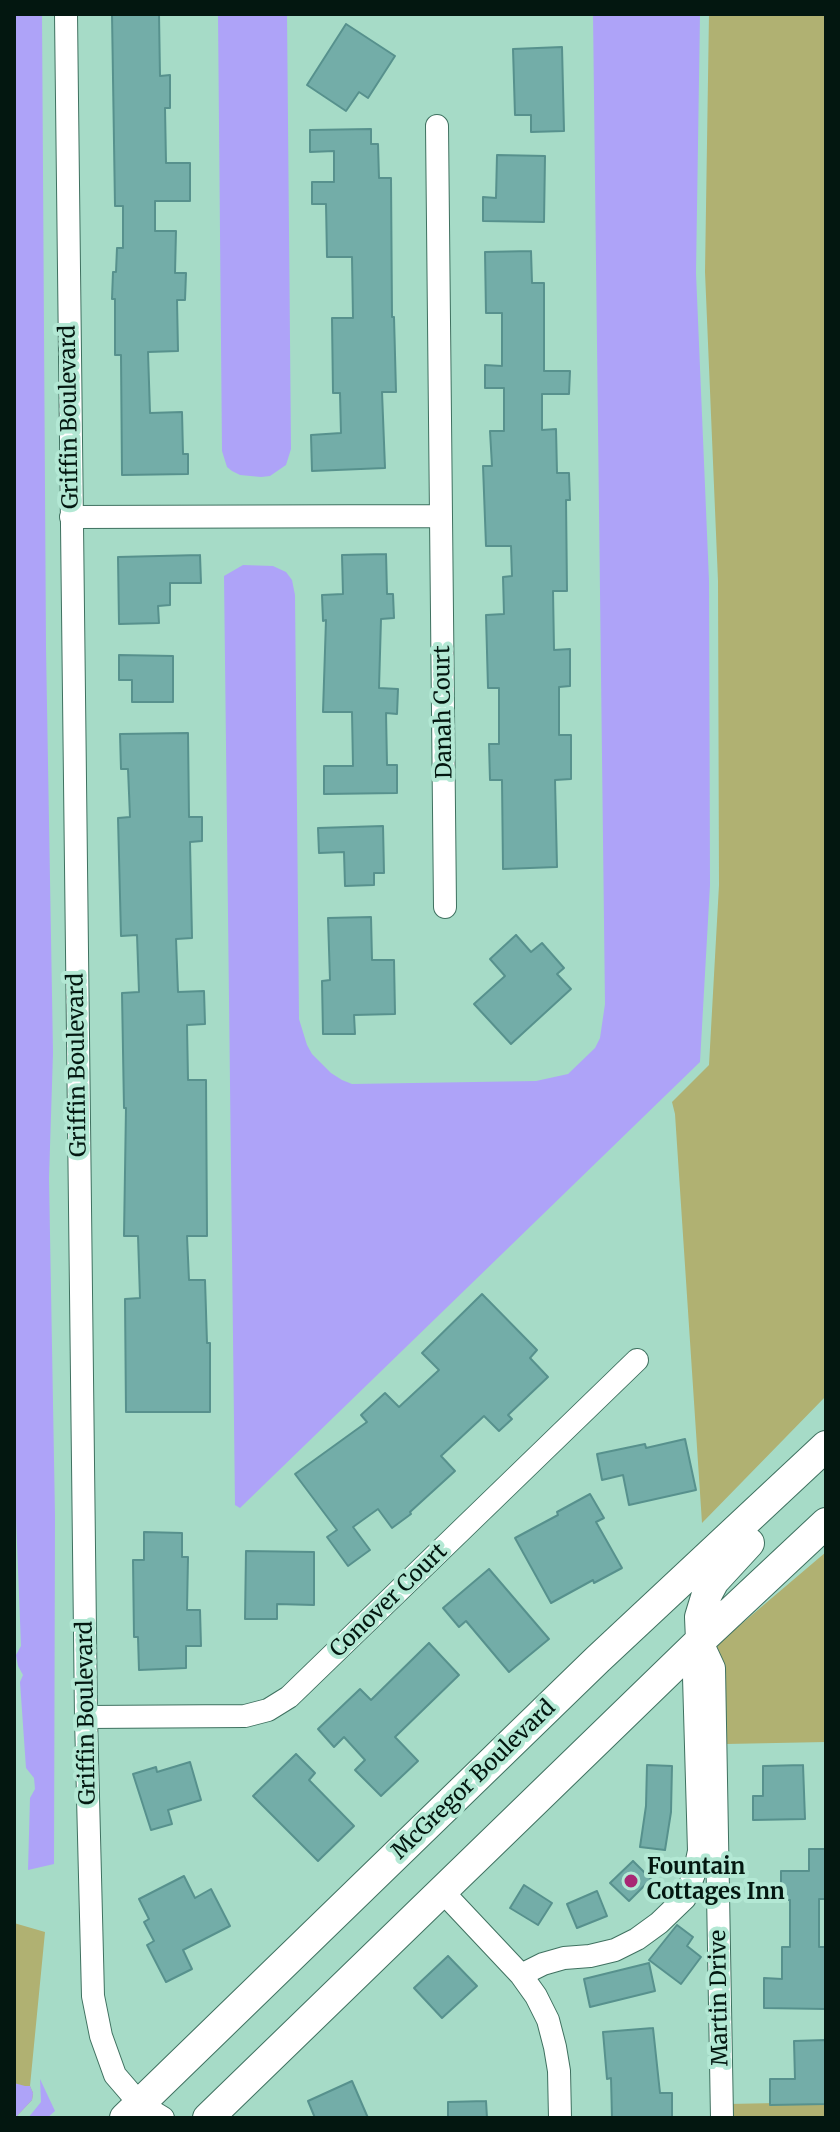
<!DOCTYPE html>
<html>
<head>
<meta charset="utf-8">
<style>
  body { margin:0 }
  #map { position:relative; width:840px; height:2132px; overflow:hidden; background:#a6dbc7; font-family:Merriweather,serif }
  canvas { display:block }
  .frame { position:absolute; inset:0; border:16px solid #031710; pointer-events:none }
</style>
</head>
<body>
<div id="map">
<canvas width="840" height="2132"></canvas>
<div class="frame"></div>
</div>
<script>
const ctx = document.querySelector('canvas').getContext('2d');
ctx.lineJoin = 'round';
function paint(path, color) {
  ctx.fillStyle = color;
  ctx.fill(path, 'evenodd');
}
function toPath(rows) {
  const path = new Path2D();
  for (const r of rows) {
    path.moveTo(r[0], r[1]);
    for (let i = 2; i < r.length; i += 2) path.lineTo(r[i], r[i + 1]);
  }
  return path;
}
function strokePath(path, color, width, dash) {
  ctx.strokeStyle = color;
  ctx.lineWidth = width;
  ctx.lineCap = dash ? 'butt' : 'round';
  ctx.setLineDash(dash || []);
  ctx.stroke(path);
}
function label(font, color, halo, rows, align = 'center') {
  ctx.font = font + ' Merriweather,serif';
  ctx.lineWidth = 8;
  ctx.setLineDash([]);
  ctx.textBaseline = 'middle';
  ctx.strokeStyle = halo;
  ctx.fillStyle = color;
  for (const [text, x, y, turn = 0] of rows) {
    ctx.save();
    ctx.translate(x, y);
    ctx.rotate((+turn || 0) * Math.PI / 180);
    ctx.textAlign = isNaN(turn) ? turn : align;
    if (halo) ctx.strokeText(text, 0, 0);
    ctx.fillText(text, 0, 0);
    ctx.restore();
  }
}
const green = toPath([
  [709,14,826,14,826,1396,702,1523,675,1114,672,1102,709,1065,719,885,718,581,705,272],
  [826,1552,826,1742,726,1744,713,1648],
  [14,1923,45,1932,30,2086,33,2093,32,2100,15,2118],
  [826,2102,826,2118,728,2118,728,2104]
]);
const water = toPath([
  [14,14,42,14,46,648,53,1053,49,1178,55,1516,54,1864,28,1870,30,1798,35,1789,34,1778,26,1768,20,1682,23,1675,18,1666,16,1655,21,1646,14,1466],
  [218,14,287,14,291,449,286,465,270,476,261,477,240,475,232,471,227,467,222,451],
  [593,14,700,14,696,273,709,581,710,885,700,1062,240,1508,235,1505,224,576,243,565,273,566,286,572,292,580,295,595,299,1019,307,1045,312,1054,331,1073,342,1080,352,1084,536,1081,568,1074,595,1048,600,1038,605,1004],
  [40,2079,55,2111,47,2118,28,2118,41,2102],
  [14,2083,25,2086,30,2086,33,2093,32,2100,15,2118]
]);
const building = toPath([
  [112,14,159,14,160,76,170,75,170,108,165,108,166,163,190,163,190,201,155,201,155,231,176,231,175,273,186,273,185,300,177,300,178,351,148,352,150,413,182,412,183,454,188,454,188,474,122,475,121,355,115,355,115,299,112,299,113,272,116,272,117,248,123,248,123,206,115,206,112,14],
  [346,24,395,56,368,98,359,92,346,111,307,85,346,24],
  [562,47,564,131,531,132,531,115,515,115,513,49,562,47],
  [371,129,371,144,378,144,379,178,391,178,392,317,394,317,396,392,382,392,385,468,312,471,311,435,341,433,340,393,333,393,332,318,353,318,352,257,327,257,326,204,312,204,312,182,334,182,334,151,310,152,310,130,371,129],
  [497,155,545,156,544,222,483,221,483,197,496,198,497,155],
  [531,251,532,283,544,283,544,371,570,371,569,394,542,394,542,430,556,429,557,473,569,473,570,500,566,500,567,591,553,591,554,650,570,649,570,686,559,687,559,735,571,735,571,779,555,780,557,867,503,869,502,780,490,780,489,744,499,744,499,688,488,688,486,615,504,614,503,577,512,576,511,546,486,546,483,466,492,466,490,431,504,431,504,388,485,388,485,365,502,366,502,313,486,313,485,252,531,251],
  [386,554,387,594,393,594,394,618,381,619,379,688,398,689,397,714,386,713,387,765,397,765,397,793,324,794,324,766,353,766,352,712,323,712,326,620,323,621,322,595,343,594,342,555,386,554],
  [200,555,201,583,170,583,170,605,158,606,159,623,119,624,118,557,200,555],
  [119,655,173,656,173,702,132,702,132,680,119,680,119,655],
  [188,733,189,817,202,817,202,841,190,842,192,938,176,939,178,992,204,991,205,1024,187,1025,188,1080,206,1080,207,1236,187,1236,189,1280,205,1280,207,1343,210,1343,210,1412,126,1412,125,1299,140,1298,138,1236,124,1236,126,1108,124,1108,122,993,139,992,137,935,121,936,118,818,130,817,128,769,121,769,120,734,188,733],
  [383,826,384,873,374,873,374,885,345,886,344,852,319,853,318,828,383,826],
  [371,917,372,960,394,960,395,1014,354,1015,355,1034,323,1034,322,981,330,980,328,918,371,917],
  [516,935,531,952,542,943,564,968,557,974,571,989,511,1044,474,1004,505,976,490,959,516,935],
  [482,1294,537,1350,530,1358,548,1377,508,1415,512,1419,499,1431,484,1416,441,1456,455,1471,410,1512,411,1514,392,1528,378,1509,353,1527,370,1550,348,1566,327,1537,337,1530,295,1474,367,1422,361,1415,385,1393,399,1407,439,1370,422,1353,482,1294],
  [685,1439,696,1490,629,1505,623,1475,602,1480,597,1454,645,1444,646,1448,685,1439],
  [590,1494,604,1518,596,1522,622,1568,594,1583,593,1580,551,1603,515,1538,558,1515,557,1512,590,1494],
  [144,1532,182,1533,182,1557,188,1557,187,1610,200,1610,201,1646,186,1646,186,1668,139,1670,138,1637,134,1637,133,1560,144,1560,144,1532],
  [246,1551,314,1552,314,1605,277,1604,277,1619,245,1619,246,1551],
  [489,1569,549,1639,509,1672,466,1621,459,1627,443,1608,489,1569],
  [429,1643,459,1675,395,1737,418,1761,381,1796,355,1770,365,1760,344,1737,334,1747,318,1729,360,1689,371,1700,429,1643],
  [296,1754,315,1773,309,1780,354,1826,318,1861,253,1796,296,1754],
  [190,1762,201,1800,168,1810,172,1824,151,1830,133,1774,156,1767,157,1772,190,1762],
  [647,1765,672,1766,671,1812,665,1850,640,1847,646,1806,647,1765],
  [803,1765,805,1819,753,1820,753,1796,763,1796,763,1766,803,1765],
  [809,1849,826,1849,826,1899,819,1899,819,1947,826,1947,826,2009,764,2008,764,1978,782,1979,782,1947,790,1947,790,1900,786,1900,785,1889,781,1889,781,1871,809,1871,809,1849],
  [633,1861,651,1879,629,1901,610,1883,633,1861],
  [184,1876,195,1898,211,1889,230,1926,183,1950,192,1969,166,1982,147,1945,154,1941,144,1922,149,1919,139,1899,184,1876],
  [524,1885,552,1903,538,1925,510,1908,524,1885],
  [597,1891,607,1916,577,1928,567,1904,597,1891],
  [677,1925,693,1937,687,1946,701,1957,681,1984,649,1960,677,1925],
  [448,1956,477,1986,442,2018,414,1988,448,1956],
  [649,1963,655,1991,590,2007,584,1979,649,1963],
  [653,2028,660,2093,672,2093,672,2118,612,2118,611,2078,607,2079,603,2032,653,2028],
  [826,2040,826,2104,770,2105,770,2079,795,2079,794,2041,826,2040],
  [352,2081,368,2118,315,2118,308,2101,352,2081],
  [486,2101,487,2118,448,2118,448,2102,486,2101]
]);
const street = toPath([
  [66,14,86,1717,93,1996,101,2036,115,2075,140,2104,163,2118],
  [437,126,445,907],
  [71,517,441,516],
  [701,1640,714,1668,722,2118],
  [86,1717,245,1716,268,1710,289,1697,637,1360],
  [442,1891,521,1975,536,1996,548,2020,555,2047,559,2071,560,2118],
  [521,1975,543,1964,564,1958,590,1956,615,1950,637,1939,659,1923,685,1898,694,1874,699,1851,694,1677,701,1640]
]);
const secondary = toPath([
  [701,1640,700,1617,707,1594,714,1581,749,1543],
  [125,2118,597,1660,826,1446],
  [208,2118,701,1640,826,1523]
]);
const markers = [
  [631,1881,8,"#a82774"]
];
const streetNames = [
  ["Griffin Boulevard",70,417,-91],
  ["Danah Court",444,712,-91],
  ["Griffin Boulevard",78,1065,-91],
  ["Conover Court",389,1601,-44],
  ["Griffin Boulevard",87,1713,-91],
  ["McGregor Boulevard",474,1780,-44],
  ["Martin Drive",720,1998,-91]
];
const poiNames = [
  ["Fountain",647,1868],
  ["Cottages Inn",647,1893]
];
paint(green, '#b0b172');
paint(water, '#aea3f8');
paint(building, '#73ada8');
strokePath(building, '#57918d', 2);
strokePath(street, '#3f7160', 24);
strokePath(secondary, '#3f7160', 32);
strokePath(street, '#fff', 22);
strokePath(secondary, '#fff', 30);
for (const [x, y, r, color] of markers) {
  const dot = new Path2D();
  dot.arc(x, y, r, 0, 2 * Math.PI);
  ctx.fillStyle = color;
  ctx.fill(dot);
  strokePath(dot, '#b3e8d4', 3);
}
label('22px', '#031710', '#b3e8d4', streetNames);
label('bold 22px', '#031710', '#b3e8d4', poiNames, 'left');
</script>
</body>
</html>
